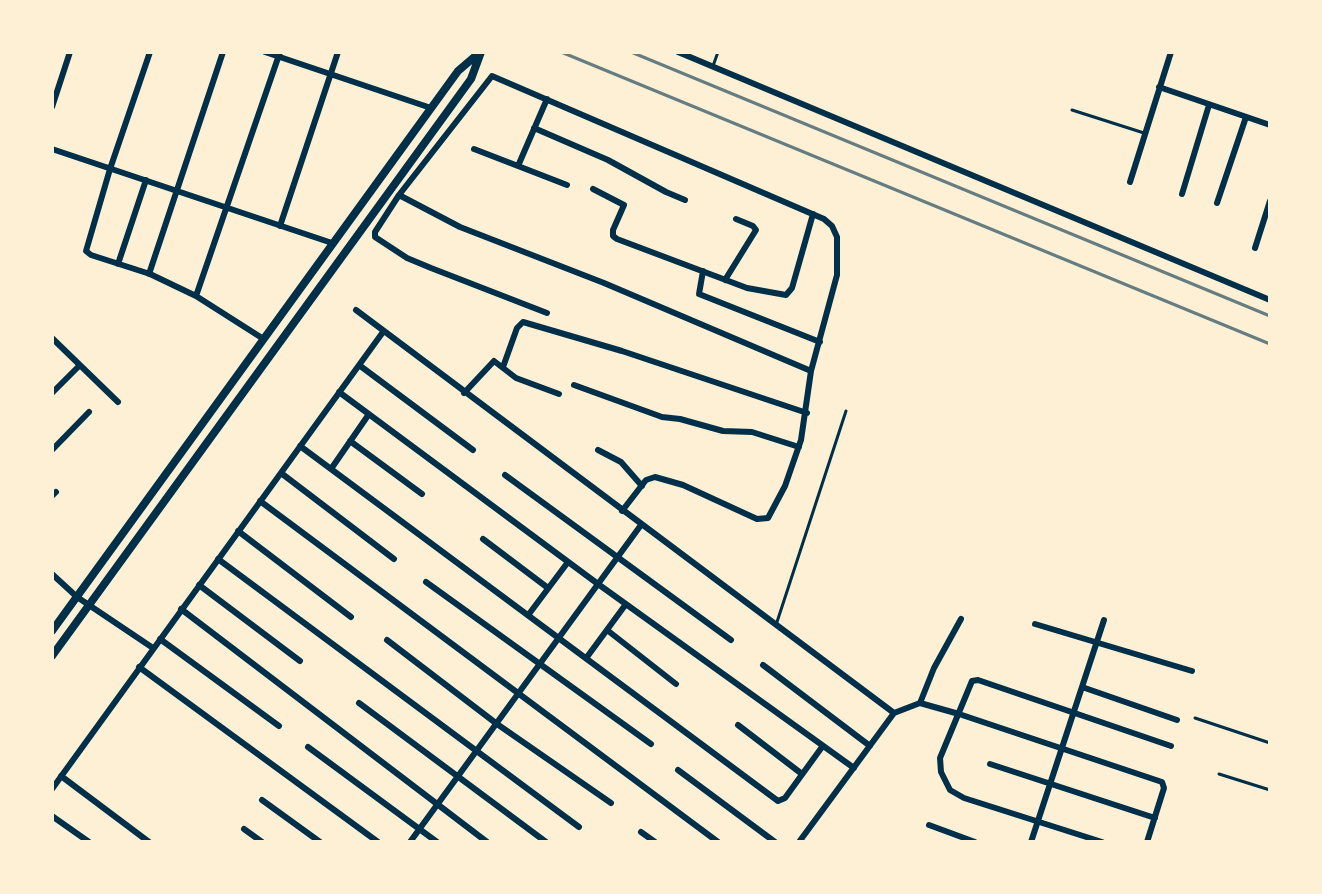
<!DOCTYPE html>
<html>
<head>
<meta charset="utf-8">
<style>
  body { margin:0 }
  #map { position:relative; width:1322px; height:894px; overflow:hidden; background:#fdf0d5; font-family:"PT Sans",sans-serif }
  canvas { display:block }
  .frame { position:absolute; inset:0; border:54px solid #fdf0d5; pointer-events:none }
</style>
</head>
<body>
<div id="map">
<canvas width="1322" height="894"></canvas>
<div class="frame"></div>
</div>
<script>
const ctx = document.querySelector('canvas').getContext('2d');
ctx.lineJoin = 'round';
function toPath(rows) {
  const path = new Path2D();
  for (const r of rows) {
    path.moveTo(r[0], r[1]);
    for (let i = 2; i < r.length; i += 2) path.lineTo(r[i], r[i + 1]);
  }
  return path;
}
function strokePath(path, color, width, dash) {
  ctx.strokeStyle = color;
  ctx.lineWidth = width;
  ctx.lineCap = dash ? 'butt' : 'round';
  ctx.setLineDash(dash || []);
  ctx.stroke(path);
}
const service = toPath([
  [713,66,718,52],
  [1072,110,1144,133],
  [776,625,846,411],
  [1195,718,1270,743],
  [1219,774,1270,790]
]);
const minor = toPath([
  [150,52,110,169,86,251,91,255,150,274,196,296,262,338],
  [265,52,431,108],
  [678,52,1270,300],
  [1159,87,1270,125],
  [547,99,518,166,567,185],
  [52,107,70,52],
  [534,128,608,160,666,192,685,200],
  [52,149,332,243],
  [474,149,518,166],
  [1130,182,1171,52],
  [593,189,624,205,613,230,613,236,617,239,747,288,786,295,792,288,813,214],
  [1182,194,1209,105],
  [399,195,460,227,604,283,811,371],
  [1217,203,1246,117],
  [280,226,338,52],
  [1255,248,1270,201],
  [118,264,146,180],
  [703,271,699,294,820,342],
  [149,274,223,52],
  [725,280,756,230,753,226,736,219],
  [196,296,280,52],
  [356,310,894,713],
  [547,313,431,268,407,258,375,237,375,232,399,195,492,76,824,219,832,226,837,237,837,275,811,371,801,440,785,486,768,518,757,519,683,485,655,477,646,480,622,511],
  [52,338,118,402],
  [359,365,473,450],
  [503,367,517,328,523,322,622,351,807,413],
  [574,385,662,417,680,419,723,431,752,432,799,447],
  [339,392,598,584,854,768],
  [52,393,80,365],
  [464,393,494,361,516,378,559,394],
  [350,441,422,494],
  [300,446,778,801,785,798,822,747],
  [52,450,89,412],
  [598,450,621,462,642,486],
  [331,469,369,414],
  [281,473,394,559],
  [505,475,731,640],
  [52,496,56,492],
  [260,501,718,842],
  [238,531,351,617],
  [483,539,548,588],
  [218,559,579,827],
  [52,574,77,597,153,648],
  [426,582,651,744],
  [199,585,300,661],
  [181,609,487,842],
  [529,614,568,562],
  [1035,624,1192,671],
  [607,630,676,684],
  [160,639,279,726],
  [387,640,497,724,611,803],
  [587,657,626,604],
  [763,665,870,746],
  [139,667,378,842],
  [1082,687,1177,720],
  [359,703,546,842],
  [920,703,934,668,961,619],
  [738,725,802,774],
  [308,747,437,842],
  [990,764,1155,818],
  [678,770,775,842],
  [61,776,149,842],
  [52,789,383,332],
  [262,800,320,842],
  [52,816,89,842],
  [929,825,975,842],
  [244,829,262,842],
  [641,832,655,842],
  [410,842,641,525],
  [799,842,894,713,920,703,959,714,1162,782,1164,788,1147,842],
  [1031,842,1104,620],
  [1102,842,964,798,950,790,941,772,940,758,972,681,978,680,1171,746]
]);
const tertiary = toPath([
  [52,631,458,71,479,53],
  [52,656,471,79,481,52]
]);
const rail = toPath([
  [561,52,1270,344],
  [631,52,1270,316]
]);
strokePath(service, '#003049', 3);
strokePath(minor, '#003049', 6);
strokePath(tertiary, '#003049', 8);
strokePath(rail, '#657d81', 3);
</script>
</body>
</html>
